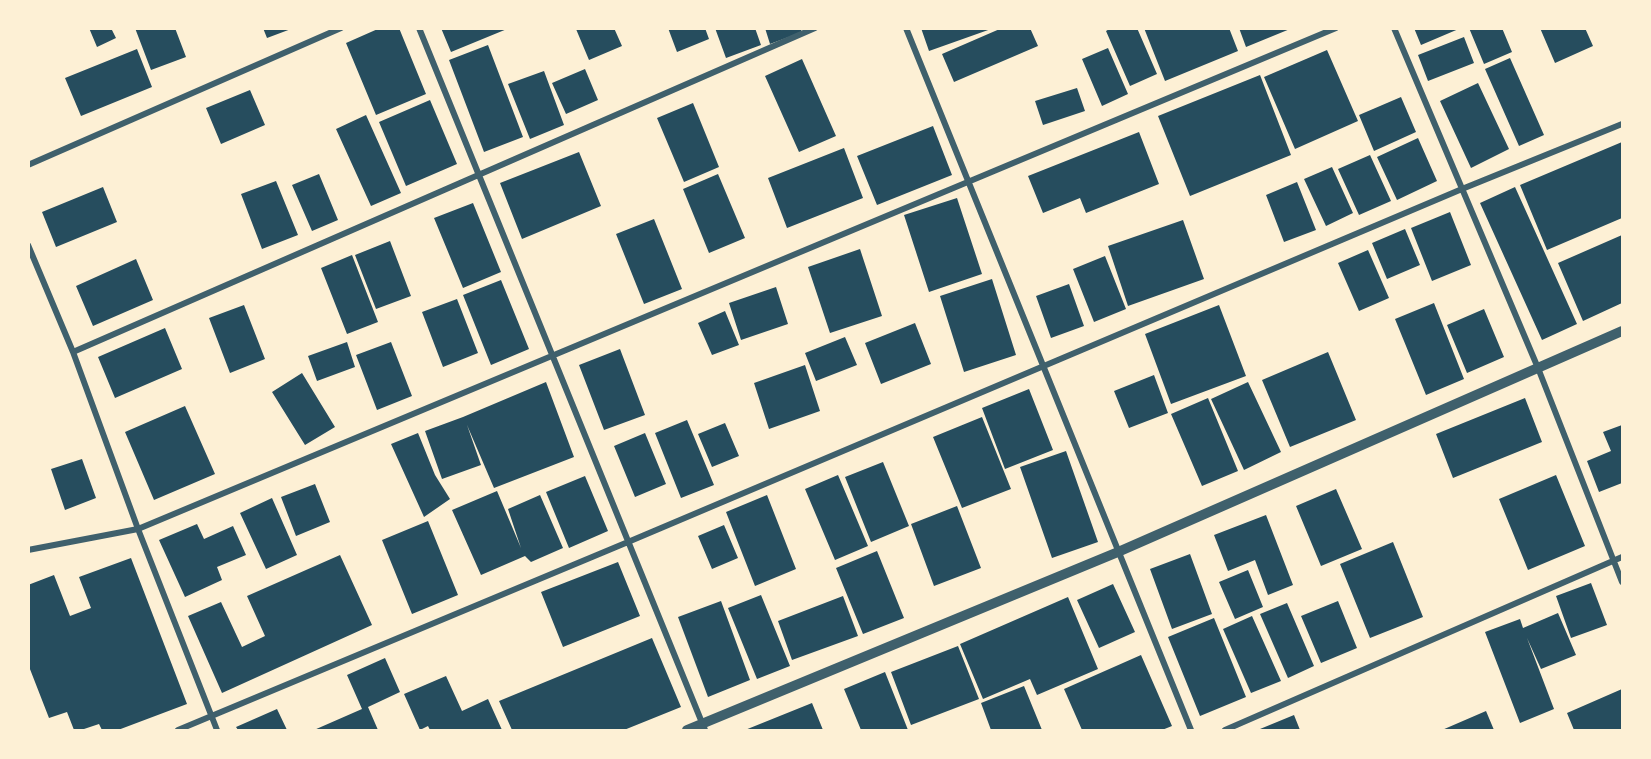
<!DOCTYPE html>
<html>
<head>
<meta charset="utf-8">
<style>
  body { margin:0 }
  #map { position:relative; width:1651px; height:759px; overflow:hidden; background:#fdf0d5; font-family:Jost,sans-serif }
  canvas { display:block }
  .frame { position:absolute; inset:0; border:30px solid #fdf0d5; pointer-events:none }
</style>
</head>
<body>
<div id="map">
<canvas width="1651" height="759"></canvas>
<div class="frame"></div>
</div>
<script>
const ctx = document.querySelector('canvas').getContext('2d');
ctx.lineJoin = 'round';
function paint(path, color) {
  ctx.fillStyle = color;
  ctx.fill(path, 'evenodd');
}
function toPath(rows) {
  const path = new Path2D();
  for (const r of rows) {
    path.moveTo(r[0], r[1]);
    for (let i = 2; i < r.length; i += 2) path.lineTo(r[i], r[i + 1]);
  }
  return path;
}
function strokePath(path, color, width, dash) {
  ctx.strokeStyle = color;
  ctx.lineWidth = width;
  ctx.lineCap = dash ? 'butt' : 'round';
  ctx.setLineDash(dash || []);
  ctx.stroke(path);
}
const building = toPath([
  [89,28,111,28,116,38,97,47],
  [135,28,175,28,186,57,151,70],
  [263,28,291,28,291,29,267,38],
  [380,28,399,28,426,94,376,115,346,43],
  [441,28,507,28,507,29,451,52],
  [578,28,614,28,622,46,589,60,576,29],
  [668,28,705,28,709,39,677,52],
  [715,28,755,28,761,45,726,58],
  [765,28,800,28,802,32,770,44],
  [921,28,991,28,991,29,929,51],
  [1002,28,1030,28,1038,46,954,82,942,54],
  [1111,28,1137,28,1157,74,1130,86,1106,31],
  [1144,28,1229,28,1238,51,1165,81],
  [1239,28,1290,28,1290,29,1246,47],
  [1414,28,1461,28,1421,45],
  [1469,28,1502,28,1512,52,1484,64],
  [1540,28,1585,28,1593,46,1555,63],
  [1464,37,1474,63,1428,81,1418,55],
  [488,45,523,137,484,152,449,60],
  [1108,48,1128,94,1102,106,1082,59],
  [137,49,152,87,81,116,65,78],
  [1327,50,1358,121,1295,149,1264,77],
  [1510,58,1544,135,1519,146,1485,69],
  [802,59,836,136,799,152,765,76],
  [585,69,598,100,566,114,552,83],
  [544,71,564,125,530,139,508,84],
  [1260,75,1291,155,1190,196,1158,116],
  [1478,83,1509,149,1471,168,1440,101],
  [1077,88,1085,111,1043,125,1035,101],
  [250,90,265,125,221,144,206,108],
  [1401,97,1416,132,1374,151,1359,115],
  [430,100,457,164,406,186,379,122],
  [693,103,719,167,684,182,657,118],
  [366,115,401,193,371,206,336,129],
  [933,126,952,175,877,205,857,156],
  [1139,132,1159,184,1086,213,1080,198,1043,213,1028,176],
  [1418,138,1437,181,1397,200,1377,157],
  [1622,142,1622,218,1547,250,1520,185],
  [844,148,863,198,787,228,768,178],
  [579,152,601,206,522,239,500,183],
  [1370,155,1391,201,1359,215,1338,169],
  [1332,167,1353,213,1326,226,1304,179],
  [319,174,338,220,312,231,292,185],
  [718,174,745,238,709,253,683,189],
  [276,181,298,235,262,249,241,194],
  [1297,182,1316,230,1284,242,1266,195],
  [103,187,117,222,56,247,42,212],
  [1515,187,1577,324,1542,340,1480,203],
  [957,198,982,274,929,292,904,215],
  [473,203,501,272,463,288,434,218],
  [1450,212,1471,265,1432,281,1411,228],
  [654,219,682,289,644,304,616,234],
  [1183,220,1204,279,1128,306,1108,246],
  [1405,229,1420,265,1387,279,1372,243],
  [1622,235,1622,303,1583,321,1558,263],
  [390,241,411,296,376,309,355,255],
  [860,249,882,316,830,333,808,267],
  [1368,250,1389,298,1359,311,1338,263],
  [352,255,378,322,347,334,321,268],
  [1105,256,1126,309,1094,322,1073,269],
  [136,259,153,300,93,326,76,286],
  [992,279,1016,355,964,372,940,296],
  [501,280,529,349,491,365,463,295],
  [1069,284,1084,326,1051,338,1036,296],
  [776,287,788,324,741,340,729,303],
  [457,299,478,353,443,367,422,312],
  [1434,303,1464,379,1426,395,1395,319],
  [244,305,265,359,230,373,209,318],
  [1219,305,1246,376,1171,404,1145,334],
  [1484,309,1504,357,1467,373,1447,325],
  [725,311,739,345,712,355,698,323],
  [915,323,931,364,881,384,865,343],
  [165,328,182,369,115,398,98,357],
  [845,337,857,365,816,381,805,353],
  [347,342,355,367,317,381,308,356],
  [391,342,412,396,377,410,356,355],
  [620,349,645,415,604,430,579,365],
  [1328,352,1356,420,1290,447,1262,380],
  [805,365,820,411,769,429,754,383],
  [302,373,335,427,305,445,272,392],
  [1154,375,1168,413,1129,428,1114,391],
  [546,382,574,457,494,488,467,425,481,465,442,479,425,431,463,417],
  [1248,382,1281,452,1244,470,1211,399],
  [1029,389,1053,450,1005,469,982,408],
  [1208,398,1238,471,1202,486,1171,414],
  [1525,398,1542,442,1453,478,1436,434],
  [185,406,215,474,154,500,125,432],
  [982,417,1011,489,962,508,933,437],
  [687,420,714,485,681,498,655,433],
  [725,423,739,456,712,467,698,434],
  [1622,425,1622,483,1599,492,1587,461,1611,451,1603,432],
  [418,433,435,475,450,499,424,517,391,444],
  [645,433,666,484,635,497,614,446],
  [1066,451,1098,542,1052,558,1020,467],
  [82,459,96,498,65,510,51,469],
  [883,462,909,526,871,542,845,477],
  [838,475,868,546,835,560,805,489],
  [1556,475,1585,546,1528,570,1499,499],
  [585,476,608,531,569,548,546,492],
  [315,484,330,522,296,536,281,497],
  [1336,489,1362,549,1321,566,1296,506],
  [497,491,521,548,508,509,540,495,563,548,531,562,525,556,481,575,452,510],
  [767,495,796,569,755,586,726,512],
  [272,498,297,555,266,569,240,513],
  [957,506,981,568,934,586,911,524],
  [1266,515,1293,585,1268,595,1255,560,1228,571,1214,535],
  [428,521,458,595,412,614,382,540],
  [197,524,204,539,233,526,246,555,217,567,222,580,185,597,159,540],
  [724,525,738,558,712,569,698,536],
  [1393,542,1423,617,1370,638,1340,564],
  [877,551,904,618,863,634,836,568],
  [1190,554,1212,614,1172,629,1150,569],
  [340,555,372,625,222,693,188,616,221,602,242,647,265,636,247,596],
  [131,558,187,704,118,730,102,730,99,724,81,730,74,730,67,712,49,718,28,664,28,585,54,575,70,616,91,608,79,577],
  [618,562,640,616,563,647,541,592],
  [1248,570,1263,607,1235,619,1219,582],
  [1591,583,1607,625,1571,638,1556,596],
  [1113,584,1135,632,1099,648,1077,600],
  [761,595,790,666,757,679,728,608],
  [843,596,858,636,792,660,778,621],
  [1068,597,1098,669,1037,695,1030,679,983,699,960,644],
  [721,601,750,680,708,697,678,617],
  [1338,601,1357,648,1321,663,1301,616],
  [1287,603,1314,666,1288,678,1260,614],
  [1558,613,1576,655,1541,669,1527,638,1554,709,1520,723,1485,632,1520,619,1523,628],
  [1252,616,1281,681,1251,693,1223,629],
  [1214,618,1246,697,1200,716,1168,637],
  [652,638,681,707,624,730,512,730,499,701],
  [958,646,979,699,911,725,891,672],
  [1141,655,1172,726,1162,730,1082,730,1064,689],
  [385,658,400,692,368,707,378,730,314,730,362,709,347,675],
  [885,672,908,730,861,730,844,689],
  [446,676,462,711,488,699,502,730,430,730,428,726,420,730,404,694],
  [1024,686,1042,730,991,730,981,703],
  [1622,689,1622,730,1574,730,1567,713],
  [812,703,823,730,745,730],
  [277,709,287,730,238,730,236,727],
  [1486,711,1494,730,1442,730],
  [1294,715,1300,730,1260,730,1260,729]
]);
const minor = toPath([
  [419,28,705,730],
  [906,28,1191,730],
  [1394,28,1538,368,1622,582],
  [28,165,341,28],
  [28,245,73,352,138,529,217,730],
  [73,352,815,28],
  [28,550,138,529,1336,28],
  [178,730,628,542,1462,189,1622,124],
  [1225,730,1622,557]
]);
const tertiary = toPath([
  [687,730,1118,552,1622,331]
]);
paint(building, '#264d5e');
strokePath(minor, '#3f606c', 6);
strokePath(tertiary, '#3f606c', 10);
</script>
</body>
</html>
